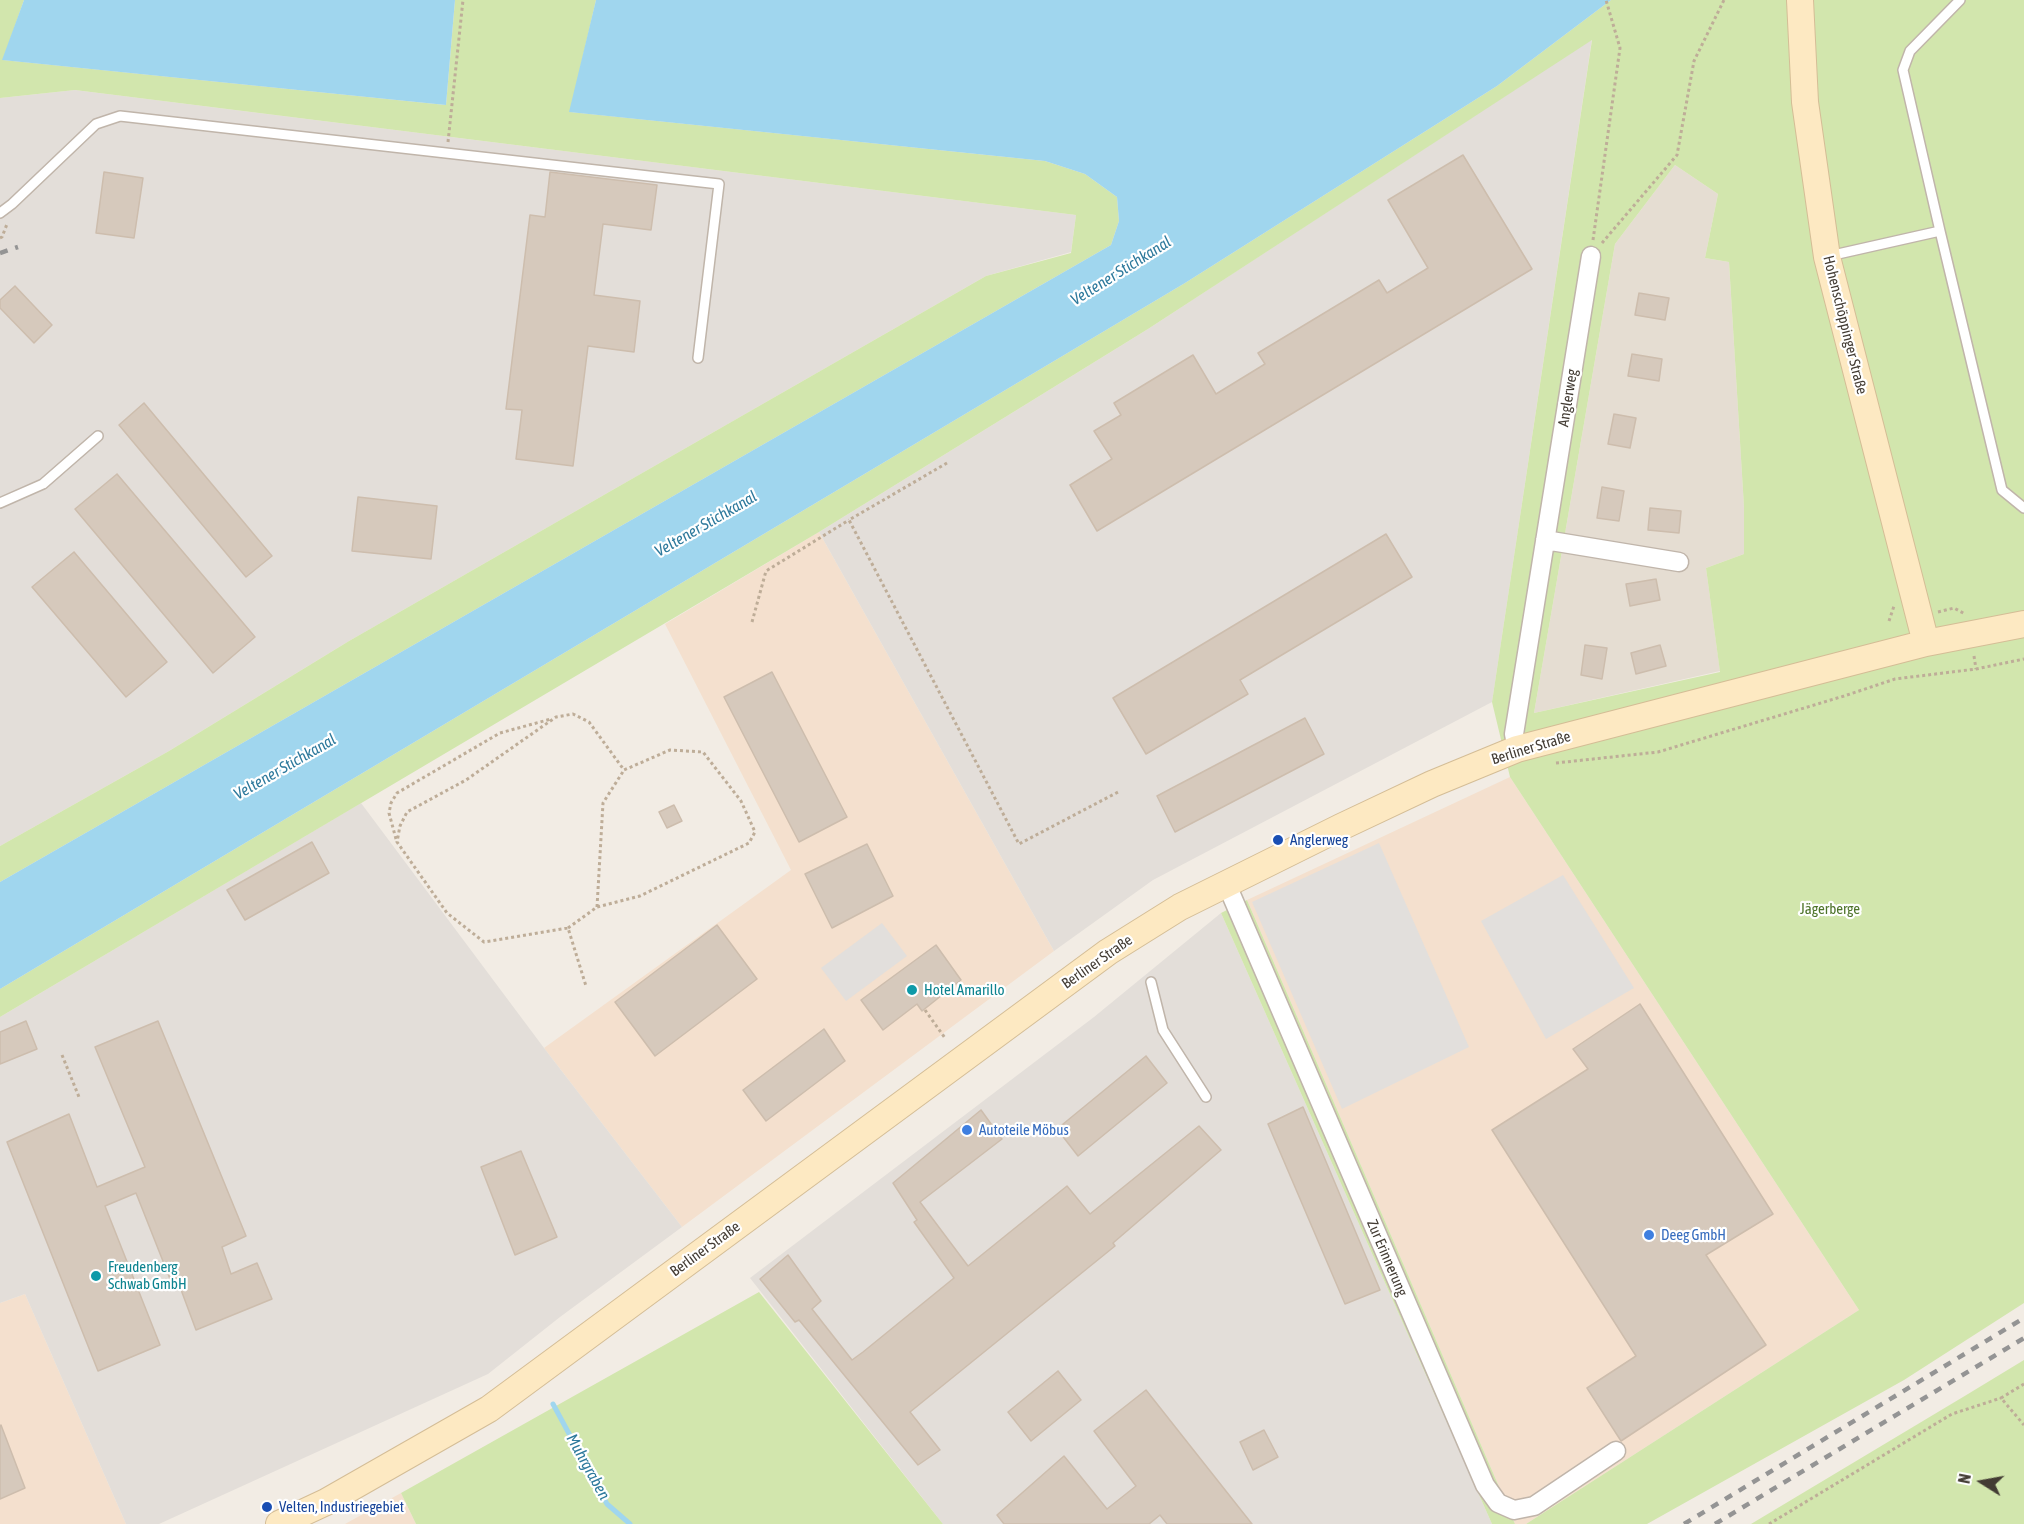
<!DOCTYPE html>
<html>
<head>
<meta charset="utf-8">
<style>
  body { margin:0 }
  #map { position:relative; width:2024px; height:1524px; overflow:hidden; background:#f2ece4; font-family:"Asap Condensed",sans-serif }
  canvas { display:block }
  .north { position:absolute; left:1952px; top:1452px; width:60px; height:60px; -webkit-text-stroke:4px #fff; paint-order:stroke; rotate:281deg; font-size:16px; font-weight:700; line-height:24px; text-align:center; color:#433c34 }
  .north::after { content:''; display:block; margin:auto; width:21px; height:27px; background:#433c34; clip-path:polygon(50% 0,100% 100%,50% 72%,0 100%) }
</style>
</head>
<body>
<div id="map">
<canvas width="2024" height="1524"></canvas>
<div class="north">N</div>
</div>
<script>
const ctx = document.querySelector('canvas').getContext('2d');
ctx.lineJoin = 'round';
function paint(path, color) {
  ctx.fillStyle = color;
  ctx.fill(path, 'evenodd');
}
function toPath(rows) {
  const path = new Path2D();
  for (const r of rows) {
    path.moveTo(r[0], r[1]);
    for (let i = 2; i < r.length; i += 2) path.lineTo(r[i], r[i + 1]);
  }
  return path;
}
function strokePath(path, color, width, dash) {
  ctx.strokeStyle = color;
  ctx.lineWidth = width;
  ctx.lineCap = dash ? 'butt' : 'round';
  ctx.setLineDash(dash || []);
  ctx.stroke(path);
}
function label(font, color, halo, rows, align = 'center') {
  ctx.font = font + ' "Asap Condensed",sans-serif';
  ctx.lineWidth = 4.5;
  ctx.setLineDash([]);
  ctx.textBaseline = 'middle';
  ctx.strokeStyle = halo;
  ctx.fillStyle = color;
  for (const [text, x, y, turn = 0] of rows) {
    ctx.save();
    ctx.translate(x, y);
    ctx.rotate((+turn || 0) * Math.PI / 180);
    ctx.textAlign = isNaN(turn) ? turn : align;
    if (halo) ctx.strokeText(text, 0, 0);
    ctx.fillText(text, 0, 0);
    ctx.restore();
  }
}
const residential = toPath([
  [1675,165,1718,194,1705,258,1729,262,1744,507,1744,554,1706,568,1720,671,1534,713,1615,244]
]);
const commercial = toPath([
  [819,532,1054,951,682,1227,544,1048,791,870,665,624],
  [1510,777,1859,1310,1526,1524,1515,1524,1247,900],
  [25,1294,126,1524,0,1524,0,1303],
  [401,1493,416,1524,345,1524]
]);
const industrial = toPath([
  [1592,39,1492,702,1153,880,1054,951,819,532,1148,329],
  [75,90,1076,215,1071,252,986,276,349,641,169,751,0,846,0,98],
  [361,803,544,1048,682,1227,560,1317,488,1374,159,1524,126,1524,25,1294,0,1303,0,1017],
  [1221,913,1492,1524,943,1524,750,1278,1094,1017]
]);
const green = toPath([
  [0,0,24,0,3,60,446,105,455,0,596,0,570,112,1045,161,1085,174,1117,197,1119,221,1111,245,0,882,0,846,169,751,349,641,986,276,1071,253,1076,215,75,90,0,98],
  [1611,0,2024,0,2024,1303,1904,1380,1647,1524,1526,1524,1859,1310,1510,777,1492,702,1592,40,1148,329,819,532,0,1017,0,989,1185,283,1497,86],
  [1675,165,1718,194,1705,258,1729,262,1744,507,1744,554,1706,568,1720,672,1534,713,1615,244],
  [1247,900,1515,1524,1492,1524,1221,913],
  [759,1292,943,1524,416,1524,401,1493],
  [2024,1360,2024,1524,1751,1524,1968,1394]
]);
const parking = toPath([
  [1379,843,1469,1047,1342,1109,1252,902],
  [1563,875,1634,988,1546,1039,1481,921],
  [882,923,907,956,846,1001,821,968]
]);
const water = toPath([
  [24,0,455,0,446,105,2,60],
  [596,0,1611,0,1497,86,1185,283,0,989,0,882,1111,245,1119,221,1117,197,1085,174,1045,161,569,112]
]);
const stream = toPath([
  [553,1404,607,1504,630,1524]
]);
const building = toPath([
  [1463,155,1532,269,1097,531,1070,485,1112,459,1094,431,1121,415,1114,403,1193,355,1216,394,1265,364,1258,353,1379,280,1387,293,1428,268,1388,200,1463,155],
  [104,172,143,178,134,238,96,233,104,172],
  [550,172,657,185,651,230,603,224,594,295,640,301,634,352,588,346,573,466,516,459,522,410,506,409,530,215,545,217,550,172],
  [15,286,52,325,34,343,0,308,0,300,15,286],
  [1639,293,1669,298,1665,320,1635,315,1639,293],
  [1632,354,1662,359,1659,381,1628,376,1632,354],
  [144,403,272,556,246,577,119,425,144,403],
  [1614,414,1636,418,1630,448,1608,444,1614,414],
  [117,474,255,637,213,673,75,509,117,474],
  [1602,487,1624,491,1619,521,1597,518,1602,487],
  [358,497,437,506,431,559,352,551,358,497],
  [1650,508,1681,511,1679,533,1648,530,1650,508],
  [1386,534,1412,577,1240,680,1248,694,1146,754,1113,698,1386,534],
  [74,552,167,662,126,697,32,587,74,552],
  [1656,579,1660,600,1630,606,1626,584,1656,579],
  [1585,645,1607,648,1602,679,1581,675,1585,645],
  [1660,645,1666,666,1636,674,1631,653,1660,645],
  [772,672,847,817,799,842,724,697,772,672],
  [1305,718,1324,754,1175,832,1157,796,1305,718],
  [674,805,682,821,667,828,659,812,674,805],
  [312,842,329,873,245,920,227,890,312,842],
  [867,844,893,896,832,928,805,874,867,844],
  [717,925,757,979,655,1056,615,1002,717,925],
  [936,945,961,980,922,1011,917,1004,883,1030,861,1000,936,945],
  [1640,1004,1773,1214,1706,1255,1766,1345,1621,1441,1587,1388,1636,1356,1492,1130,1588,1069,1573,1049,1640,1004],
  [26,1021,37,1049,0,1064,0,1032,26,1021],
  [158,1021,246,1236,222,1247,231,1274,257,1263,272,1299,196,1330,180,1287,174,1289,136,1193,105,1206,160,1345,98,1371,7,1142,69,1114,97,1187,145,1167,95,1047,158,1021],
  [824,1029,845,1061,766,1121,743,1090,824,1029],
  [1146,1056,1167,1083,1078,1156,1057,1129,1146,1056],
  [1303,1107,1380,1290,1345,1304,1268,1124,1303,1107],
  [981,1110,1002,1139,920,1202,968,1266,1067,1186,1090,1214,1199,1126,1221,1150,1113,1243,1115,1246,910,1412,940,1450,918,1465,799,1320,795,1322,760,1279,788,1255,821,1301,812,1309,852,1360,863,1352,954,1278,914,1222,917,1220,893,1183,981,1110],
  [521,1151,557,1237,515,1255,481,1167,521,1151],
  [1058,1371,1081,1400,1031,1441,1008,1412,1058,1371],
  [1146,1390,1252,1524,1167,1524,1160,1515,1149,1524,1004,1524,997,1515,1064,1456,1107,1509,1136,1486,1094,1431,1146,1390],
  [1,1425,25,1488,0,1499,0,1426,1,1425],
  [1264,1430,1278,1457,1253,1470,1240,1442,1264,1430]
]);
const path = toPath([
  [448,142,463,0],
  [0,238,2,237,7,224],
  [1593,240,1620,48,1606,0],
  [1602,243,1677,155,1694,61,1724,0],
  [947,463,849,520,1019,844,1120,791],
  [1938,612,1954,608,1965,614],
  [1889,621,1894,606],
  [752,622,766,571,849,520],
  [1974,656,1976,669],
  [1556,763,1658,752,1844,696,1895,679,1976,669,2024,659],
  [396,839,389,813,391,803,397,793,500,733,551,719],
  [597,907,603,803,624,770],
  [568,928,597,907,640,896,749,843,755,832,741,801,703,752,670,750,624,770,589,722,573,714,556,717,466,780,407,812,400,826,397,842,447,913,484,942,568,928,586,986],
  [925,1010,945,1038],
  [62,1055,79,1097],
  [2024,1384,2001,1398,2024,1425],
  [1769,1524,1952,1414,2001,1398]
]);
const service = toPath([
  [0,213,12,204,96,124,120,116,719,184,698,358],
  [1940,231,2002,490,2024,508],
  [1829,256,1940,231,1903,70,1910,51,1960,0],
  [0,503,43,484,98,436],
  [1151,982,1163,1030,1206,1097]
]);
const minor = toPath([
  [1545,540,1679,562],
  [1517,749,1514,734,1591,256],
  [1227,885,1485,1485,1498,1503,1514,1510,1534,1506,1616,1451]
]);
const secondary = toPath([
  [1800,0,1805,102,1827,257,1926,643],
  [279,1524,326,1502,489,1409,1108,952,1180,907,1341,827,1432,784,1517,749,1926,643,2024,624]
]);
const rail = toPath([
  [0,253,18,247],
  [1684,1524,2024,1318],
  [1715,1524,2024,1338]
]);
const markers = [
  [1278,840,6,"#1a4fb4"],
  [912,990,6,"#0f9aa8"],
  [967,1130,6,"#3f7fe0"],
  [1649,1235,6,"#3f7fe0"],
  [96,1276,6,"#0f9aa8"],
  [267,1507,6,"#1a4fb4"]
];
const streetNames = [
  ["Hohenschöppinger Straße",1845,325,76],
  ["Anglerweg",1568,398,-81],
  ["Berliner Straße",1531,748,-17],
  ["Berliner Straße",1097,962,-35],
  ["Berliner Straße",705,1249,-36],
  ["Zur Erinnerung",1387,1258,67]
];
const transitNames = [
  ["Anglerweg",1290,840],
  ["Velten, Industriegebiet",279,1507]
];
const parkNames = [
  ["Jägerberge",1830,909]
];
const cultureNames = [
  ["Hotel Amarillo",924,990],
  ["Freudenberg",108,1267],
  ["Schwab GmbH",108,1284]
];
const shopNames = [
  ["Autoteile Möbus",979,1130],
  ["Deeg GmbH",1661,1235]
];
const waterNames = [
  ["Veltener Stichkanal",1121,271,-32],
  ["Veltener Stichkanal",706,524,-30],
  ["Veltener Stichkanal",285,767,-30],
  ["Muhrgraben",588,1467,61]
];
paint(residential, '#e5ddd2');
paint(commercial, '#f4e0ce');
paint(industrial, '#e3ded9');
paint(green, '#d2e6ad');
paint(parking, '#e2dfdc');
paint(water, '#a0d6ee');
strokePath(stream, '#a0d6ee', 5);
paint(building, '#d6c9bc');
strokePath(building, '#cdbdad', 1.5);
strokePath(service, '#c0b5aa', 12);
strokePath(minor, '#c0b5aa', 21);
strokePath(secondary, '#d4bd96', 28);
strokePath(path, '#bead98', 3, [3, 3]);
strokePath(service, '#fff', 9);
strokePath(minor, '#fff', 18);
strokePath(secondary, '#fde9c2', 26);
strokePath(rail, '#949494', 4.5, [8, 8]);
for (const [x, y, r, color] of markers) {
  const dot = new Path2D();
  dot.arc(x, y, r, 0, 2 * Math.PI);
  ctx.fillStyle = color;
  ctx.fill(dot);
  strokePath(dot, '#fff', 2);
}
label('15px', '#433c34', '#fff', streetNames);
label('15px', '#164399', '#fff', transitNames, 'left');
label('15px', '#4d7329', '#fff', parkNames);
label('15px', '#0d838f', '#fff', cultureNames, 'left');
label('15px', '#366cbe', '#fff', shopNames, 'left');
label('italic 16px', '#2d799c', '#fff', waterNames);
</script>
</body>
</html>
